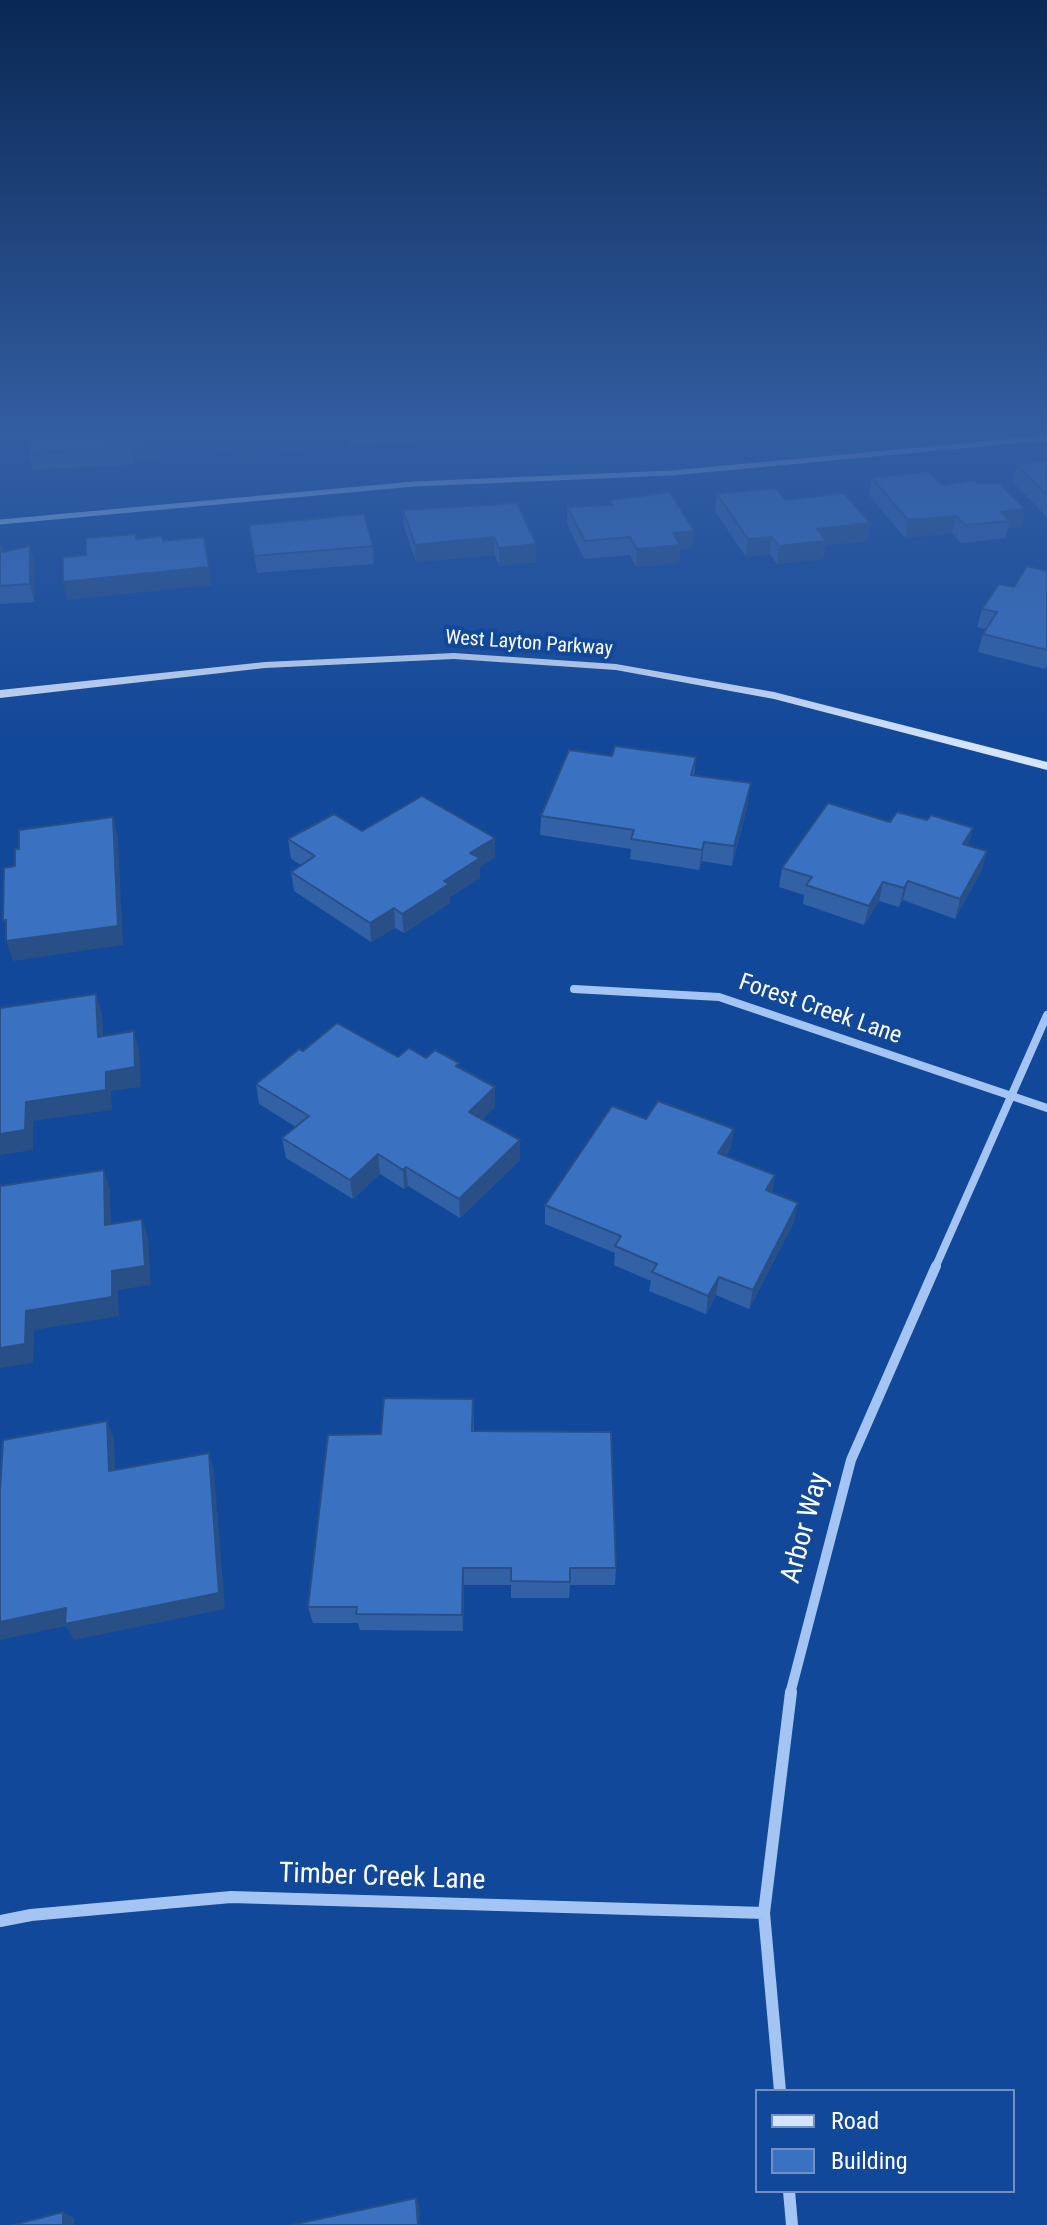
<!DOCTYPE html>
<html>
<head>
<meta charset="utf-8">
<style>
  body { margin:0 }
  #map { position:relative; width:1047px; height:2225px; overflow:hidden; background:#124899; font-family:"Roboto Condensed",sans-serif }
  canvas { display:block }
  .legend { position:absolute; left:755px; top:2089px; width:260px; height:104px; box-sizing:border-box; background:#124899; border:2px solid #7191c2; margin:0; padding:10px 14px; list-style:none; font-size:24px; color:#fff }
  .legend li { display:flex; align-items:center; gap:16px; height:40px }
  .legend b { width:40px; border:2px solid #7191c2 }
</style>
</head>
<body>
<div id="map">
<canvas width="1047" height="2225"></canvas>
<ul class="legend">
<li><b style="height:10px;background:#d4e4fd"></b>Road</li>
<li><b style="height:22px;background:#3a71c1"></b>Building</li>
</ul>
</div>
<script>
const ctx = document.querySelector('canvas').getContext('2d');
ctx.lineJoin = 'round';
function toPath(rows) {
  const path = new Path2D();
  for (const r of rows) {
    path.moveTo(r[0], r[1]);
    for (let i = 2; i < r.length; i += 2) path.lineTo(r[i], r[i + 1]);
  }
  return path;
}
function strokePath(path, color, width, dash) {
  ctx.strokeStyle = color;
  ctx.lineWidth = width;
  ctx.lineCap = dash ? 'butt' : 'round';
  ctx.setLineDash(dash || []);
  ctx.stroke(path);
}
function paint(path, color) {
  ctx.fillStyle = color;
  ctx.fill(path, 'evenodd');
}
function label(font, color, halo, rows, align = 'center') {
  ctx.font = font + ' "Roboto Condensed",sans-serif';
  ctx.lineWidth = 8;
  ctx.setLineDash([]);
  ctx.textBaseline = 'middle';
  ctx.strokeStyle = halo;
  ctx.fillStyle = color;
  for (const [text, x, y, turn = 0] of rows) {
    ctx.save();
    ctx.translate(x, y);
    ctx.rotate((+turn || 0) * Math.PI / 180);
    ctx.textAlign = isNaN(turn) ? turn : align;
    if (halo) ctx.strokeText(text, 0, 0);
    ctx.fillText(text, 0, 0);
    ctx.restore();
  }
}
const streetFar3 = toPath([
  [0,522,414,484,671,473,1047,438]
]);
const streetFar2 = toPath([
  [574,989,719,997,1047,1108],
  [935,1268,1047,1015]
]);
const streetFar1 = toPath([
  [790,1694,851,1460,936,1266]
]);
const street = toPath([
  [0,1921,31,1915,231,1897,764,1913],
  [780,2091,764,1913,791,1692],
  [789,2191,792,2225]
]);
const secondary = toPath([
  [454,653,616,664,774,692,1047,762,1047,770,774,699,616,670,454,659,265,668,0,698,0,690,265,662,454,653]
]);
const wall = toPath([
  [29,436,153,436,156,458,134,460,135,464,33,470,29,453],
  [347,436,415,436,415,442,350,446],
  [1047,461,1047,517,1013,482,1017,465],
  [872,478,942,485,1021,527,1008,528,1006,538,961,543,952,533,905,538,869,495],
  [717,494,785,500,870,523,867,541,825,545,823,559,777,564,770,554,746,557,715,511],
  [610,500,694,531,692,548,680,549,679,563,636,567,630,555,584,559,567,524,567,507,610,505],
  [517,503,536,562,499,566,495,555,416,562,404,527,403,510],
  [249,525,373,546,374,564,257,573],
  [0,546,2,546,4,552,30,546,35,564,34,602,0,604],
  [1047,571,1047,666,1045,669,978,652,983,634,986,629,977,627,982,609,1014,587],
  [612,756,696,757,694,775,748,803,732,866,702,861,699,870,630,859,631,849,540,835,541,816],
  [927,820,973,828,968,845,982,870,955,919,903,900,899,907,879,901,864,925,803,904,804,895,779,887,782,868,890,822],
  [362,831,495,857,480,867,480,878,450,897,450,903,404,933,395,928,371,942,294,891,291,872,301,865,291,859,288,839],
  [303,1051,398,1057,426,1058,459,1067,495,1087,495,1107,482,1119,520,1160,460,1218,408,1186,404,1189,380,1174,353,1199,286,1158,282,1138,296,1127,259,1104,256,1084],
  [646,1119,731,1148,726,1156,775,1175,772,1193,794,1222,749,1309,716,1295,706,1314,649,1291,651,1281,614,1265,615,1253,545,1224,545,1205],
  [473,1399,474,1431,616,1568,615,1585,570,1585,569,1598,511,1598,511,1585,464,1585,463,1631,360,1630,358,1623,313,1623,308,1607,381,1434]
]);
const shadedWall = toPath([
  [153,436,156,458,134,460,135,464,131,443],
  [218,436,238,436,240,451,187,456,184,440],
  [284,436,311,436,312,450,241,457,239,440],
  [0,438,2,448,0,472],
  [1025,509,1021,527,1008,528,1010,521,1001,512],
  [956,516,952,533,905,538,908,520],
  [870,523,867,541,825,545,823,559,777,564,779,546,817,529],
  [694,531,692,548,680,549,679,563,636,567,637,549,673,533],
  [204,537,212,585,67,600,63,582],
  [494,537,495,555,416,562,415,545],
  [772,537,770,554,746,557,748,539],
  [536,544,536,562,499,566,499,548],
  [30,546,35,564,34,602,30,584],
  [751,783,748,803,732,866,734,846],
  [113,817,118,837,123,945,13,961,6,941],
  [973,828,968,847,963,844],
  [495,838,495,857,480,867,480,878,450,897,450,903,404,933,402,914,444,881,470,853],
  [704,842,702,861,699,870,702,850],
  [987,851,982,870,955,919,960,899],
  [908,881,903,900,899,907,904,888],
  [883,882,879,901,864,925,869,906],
  [394,908,395,928,371,942,370,923],
  [96,994,102,1013,104,1056,98,1037],
  [134,1031,139,1050,141,1087,111,1091,112,1110,33,1121,33,1150,0,1155,0,1134,26,1102,106,1072],
  [495,1087,495,1107,469,1131,469,1112],
  [734,1129,731,1148,716,1173,718,1153],
  [520,1140,520,1160,460,1218,459,1199],
  [378,1154,380,1174,353,1199,350,1180],
  [406,1167,408,1186,404,1189,403,1170],
  [104,1170,110,1189,112,1244,105,1225],
  [775,1175,772,1194,766,1190],
  [798,1203,794,1222,749,1309,753,1290],
  [142,1219,148,1238,151,1285,118,1290,119,1316,34,1330,33,1363,0,1368,0,1348,26,1311,112,1271],
  [719,1277,716,1295,706,1314,708,1296],
  [107,1421,114,1439,116,1489,109,1471],
  [209,1453,214,1471,225,1609,74,1640,66,1626,0,1640,0,1622],
  [463,1568,464,1585,463,1631,462,1615],
  [416,2198,419,2205,420,2225,418,2225],
  [63,2212,74,2218,74,2225,63,2225]
]);
const building = toPath([
  [29,436,152,436,153,441,131,443,132,447,29,453,29,436],
  [184,436,218,436,184,440,184,436],
  [238,436,284,436,239,440,238,436],
  [1047,461,1047,495,1017,465,1047,461],
  [929,471,942,485,973,480,977,483,999,483,1025,509,1001,512,1010,521,965,525,956,516,908,520,872,478,929,471],
  [776,488,785,500,844,493,870,523,817,529,826,541,779,546,772,537,748,539,717,494,776,488],
  [670,492,694,531,673,533,680,545,637,549,630,537,585,541,567,507,613,505,610,500,670,492],
  [517,503,536,544,499,548,494,537,415,545,403,510,517,503],
  [364,514,373,546,254,556,249,525,364,514],
  [136,534,136,539,162,536,163,541,204,537,209,567,63,582,63,557,86,555,86,538,136,534],
  [0,546,2,546,2,552,30,546,30,584,0,586,0,546],
  [1027,566,1047,571,1047,650,983,634,997,612,982,609,999,584,1014,587,1027,566],
  [615,746,696,757,691,775,751,783,734,846,704,842,702,850,631,839,634,830,541,816,569,750,612,756,615,746],
  [422,796,495,838,470,853,480,858,444,881,449,884,402,914,394,908,370,923,291,872,315,856,288,839,334,814,362,831,422,796],
  [828,803,890,822,897,812,927,820,931,815,973,828,963,844,987,851,960,899,908,881,904,888,883,882,869,906,806,885,812,877,782,868,828,803],
  [113,817,118,926,6,941,6,920,3,921,4,868,15,866,15,849,19,849,19,830,113,817],
  [96,994,98,1037,134,1031,135,1067,106,1072,106,1090,26,1102,25,1130,0,1134,0,1008,96,994],
  [337,1023,398,1057,409,1048,426,1058,435,1050,459,1063,456,1066,495,1087,469,1112,520,1140,459,1199,406,1167,403,1170,378,1154,350,1180,282,1138,309,1116,256,1084,299,1049,303,1051,337,1023],
  [658,1101,734,1129,718,1153,775,1175,766,1190,798,1203,753,1290,719,1277,708,1296,652,1272,657,1264,615,1246,621,1236,545,1205,612,1106,646,1119,658,1101],
  [104,1170,105,1225,142,1219,145,1266,112,1271,112,1297,26,1311,25,1344,0,1348,0,1186,104,1170],
  [384,1398,473,1399,472,1431,611,1432,616,1568,570,1568,570,1582,511,1581,511,1568,463,1568,462,1615,356,1614,357,1607,308,1607,328,1435,381,1434,384,1398],
  [107,1421,109,1471,209,1453,219,1593,65,1624,66,1608,0,1622,0,1491,3,1440,107,1421],
  [416,2198,418,2225,291,2225,416,2198],
  [63,2212,63,2225,13,2225,63,2212]
]);
const farStreetnames = [
  ["West Layton Parkway",529,644,4]
];
const streetNames = [
  ["Forest Creek Lane",820,1010,19]
];
const nearStreetnames = [
  ["Arbor Way",806,1528,-75],
  ["Timber Creek Lane",382,1878,2]
];
strokePath(streetFar3, '#a4c5f4', 5);
strokePath(streetFar2, '#a4c5f4', 8);
strokePath(streetFar1, '#a4c5f4', 10);
strokePath(street, '#a4c5f4', 12);
paint(secondary, '#d4e4fd');
paint(wall, '#3261a6');
paint(shadedWall, '#294f87');
paint(building, '#3a71c1');
strokePath(building, '#294f87', 2);
const sky = ctx.createLinearGradient(0, 0, 0, 748);
sky.addColorStop(0, '#0a2854');
sky.addColorStop(0.58, '#335ea2');
sky.addColorStop(1, '#335ea200');
ctx.fillStyle = sky;
ctx.fillRect(0, 0, 1047, 748);
label('20px', '#fff', '#124899', farStreetnames);
label('24px', '#fff', '#124899', streetNames);
label('28px', '#fff', '#124899', nearStreetnames);
</script>
</body>
</html>
